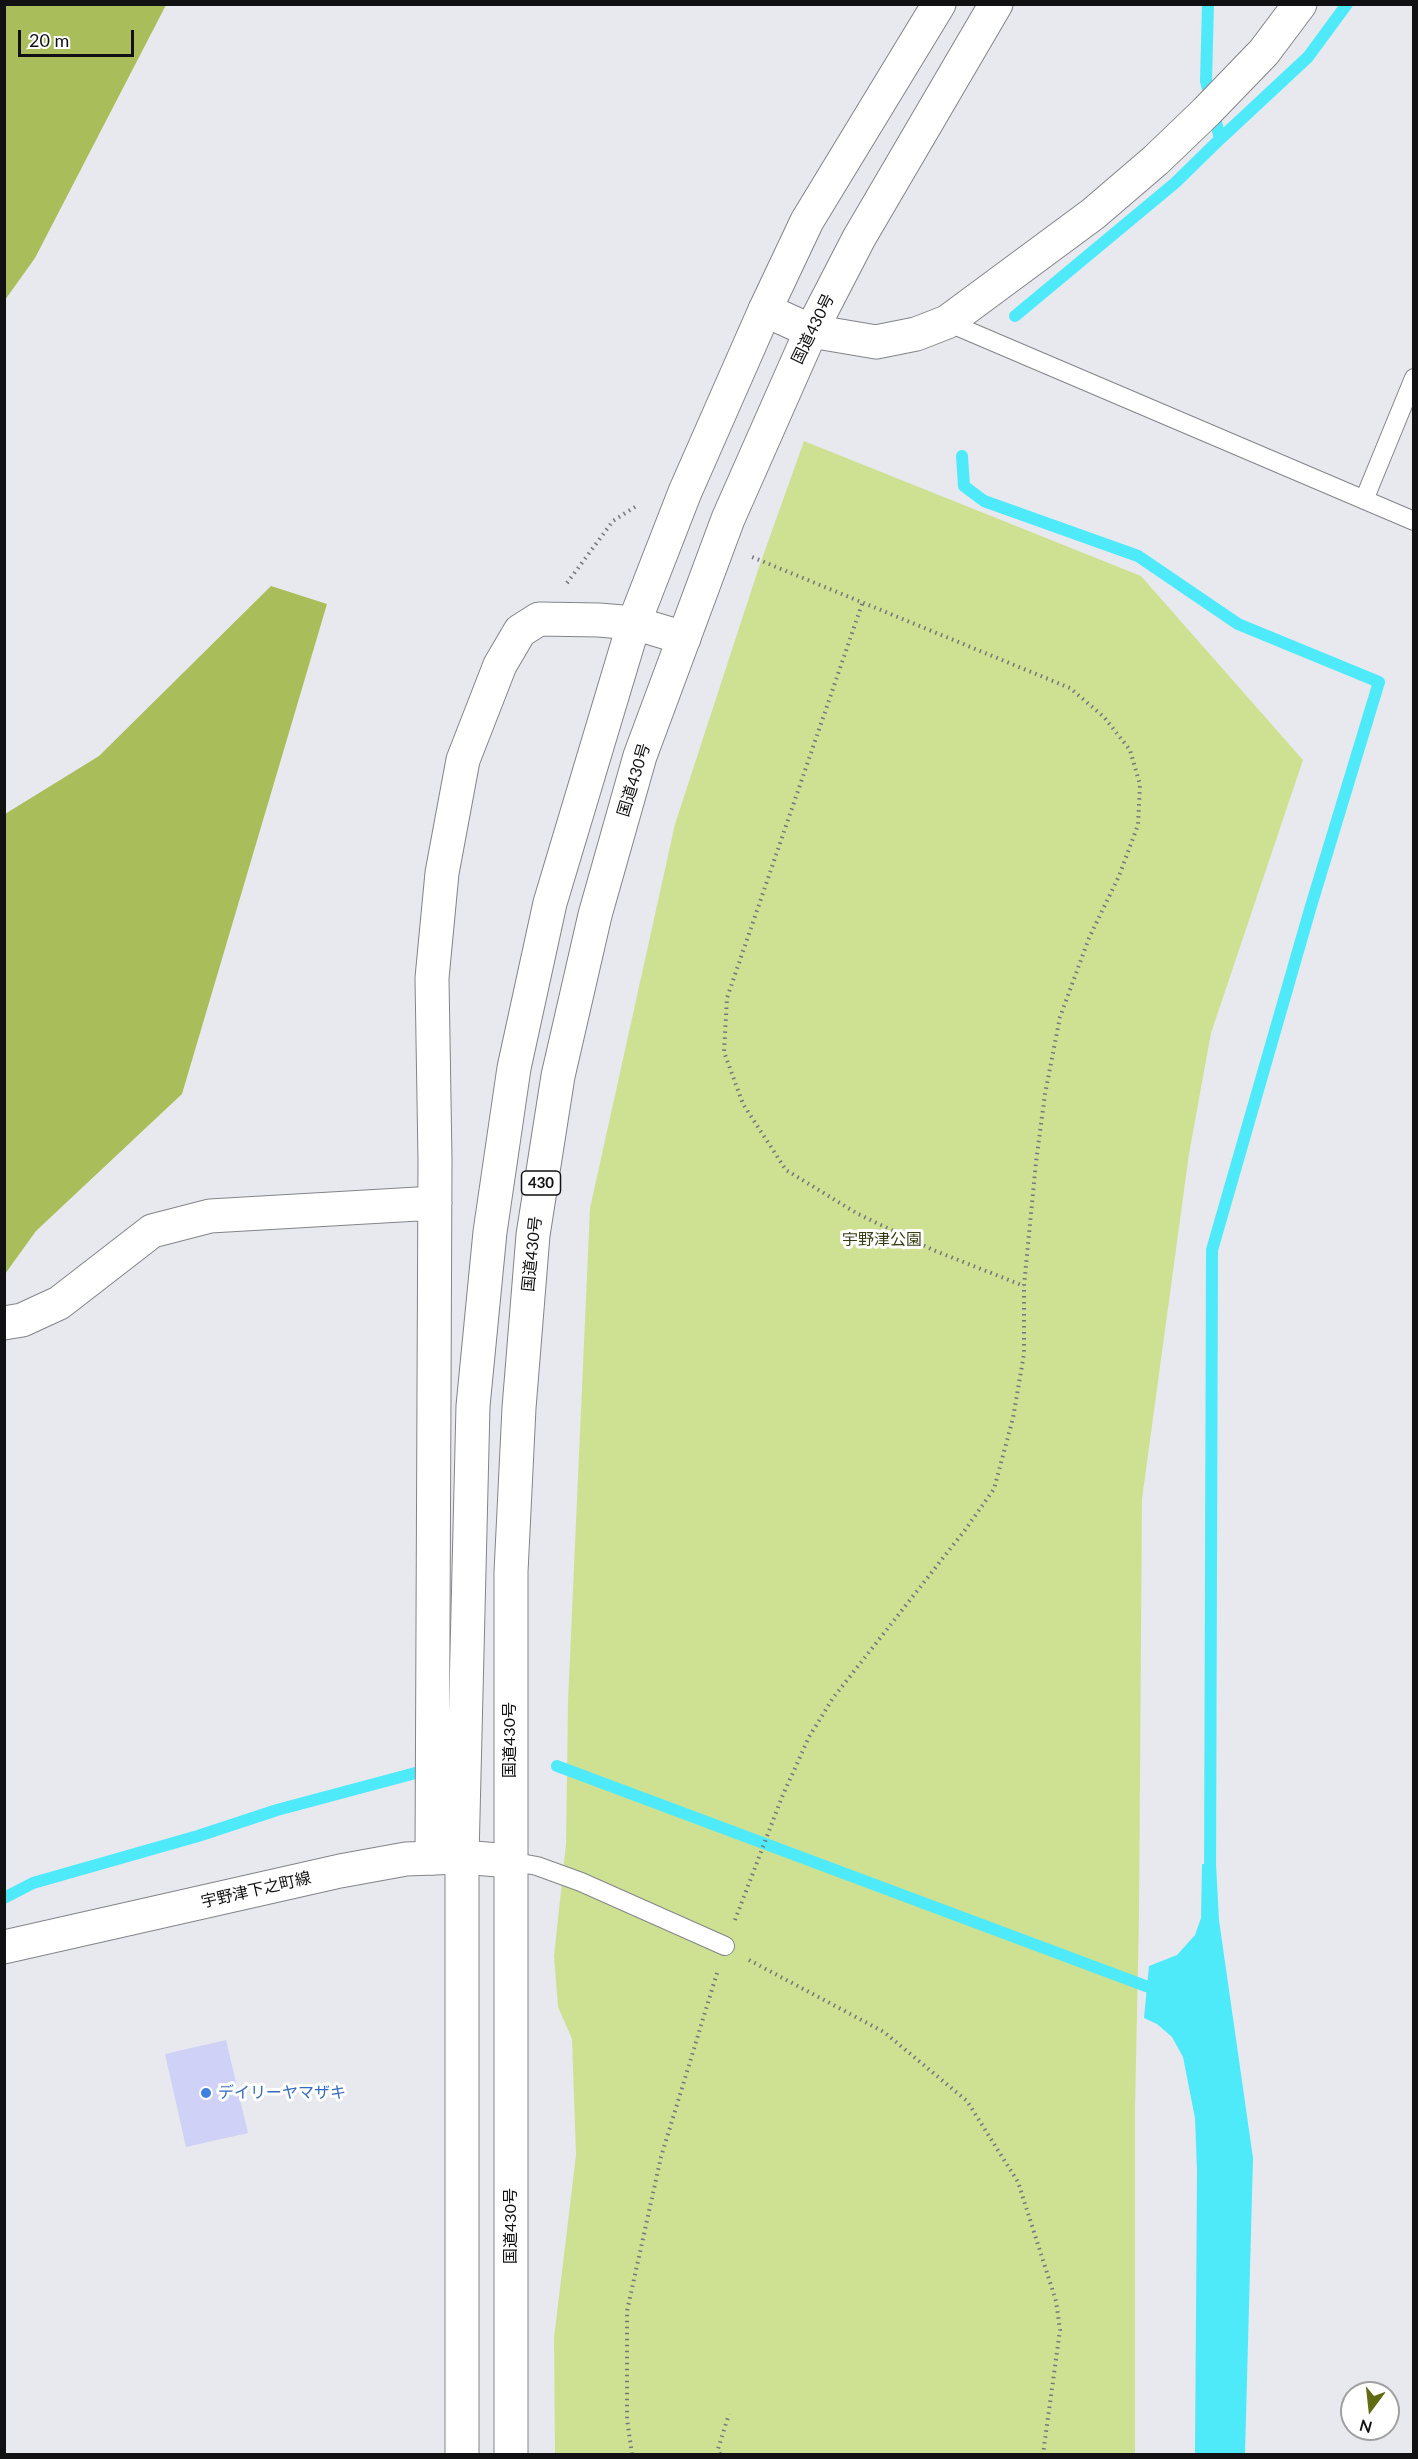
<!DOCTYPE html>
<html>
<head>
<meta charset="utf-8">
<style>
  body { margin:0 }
  #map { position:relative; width:1418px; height:2459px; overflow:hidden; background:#e8e9ef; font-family:Lato,sans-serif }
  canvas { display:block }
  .frame { position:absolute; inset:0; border:6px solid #111113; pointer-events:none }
  .north { position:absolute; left:1340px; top:2381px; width:60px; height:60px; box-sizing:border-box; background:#fff; border:2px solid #a0a0a1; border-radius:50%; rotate:195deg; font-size:16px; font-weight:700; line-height:24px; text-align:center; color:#111113 }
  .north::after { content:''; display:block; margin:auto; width:21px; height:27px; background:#616b12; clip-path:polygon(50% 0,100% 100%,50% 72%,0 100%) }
  .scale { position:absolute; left:18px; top:30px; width:116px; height:27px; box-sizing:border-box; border:3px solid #111113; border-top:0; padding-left:8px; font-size:18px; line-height:21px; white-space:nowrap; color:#111113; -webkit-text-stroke:4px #fff; paint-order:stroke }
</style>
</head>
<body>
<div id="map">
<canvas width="1418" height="2459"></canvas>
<div class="frame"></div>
<div class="north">N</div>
<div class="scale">20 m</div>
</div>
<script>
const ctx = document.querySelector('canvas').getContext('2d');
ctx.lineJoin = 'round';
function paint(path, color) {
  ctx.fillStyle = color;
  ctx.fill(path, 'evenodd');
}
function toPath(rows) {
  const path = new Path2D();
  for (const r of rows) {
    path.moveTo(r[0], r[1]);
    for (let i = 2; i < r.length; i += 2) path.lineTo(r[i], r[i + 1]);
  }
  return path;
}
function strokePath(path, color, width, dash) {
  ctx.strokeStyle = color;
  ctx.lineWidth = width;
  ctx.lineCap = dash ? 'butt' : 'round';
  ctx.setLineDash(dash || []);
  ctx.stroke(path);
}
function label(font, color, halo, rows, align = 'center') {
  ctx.font = font + ' Lato,"Noto Sans JP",sans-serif';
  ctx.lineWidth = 6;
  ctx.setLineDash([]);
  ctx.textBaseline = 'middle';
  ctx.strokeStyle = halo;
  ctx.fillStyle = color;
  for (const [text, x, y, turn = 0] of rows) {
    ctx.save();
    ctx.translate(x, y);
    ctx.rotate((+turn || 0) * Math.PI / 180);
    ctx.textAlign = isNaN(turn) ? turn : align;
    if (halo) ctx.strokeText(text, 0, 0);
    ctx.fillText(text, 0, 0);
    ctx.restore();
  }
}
const green = toPath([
  [804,441,1141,576,1303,760,1211,1033,1189,1154,1142,1499,1139,1917,1135,2110,1135,2454,555,2454,554,2338,576,2155,572,2039,558,2007,554,1956,566,1844,568,1701,590,1208,675,824,758,570]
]);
const forest = toPath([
  [5,4,166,5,35,258,5,300],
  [271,586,327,604,182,1094,36,1231,5,1274,5,814,99,756]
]);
const water = toPath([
  [1202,1864,1216,1864,1219,1920,1253,2158,1245,2454,1195,2454,1197,2171,1195,2118,1183,2057,1172,2037,1157,2024,1144,2018,1149,1966,1177,1955,1195,1935,1201,1918]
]);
const stream = toPath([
  [1220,139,1308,57,1347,4],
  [1015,316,1175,183,1220,139,1206,81,1208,4],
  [962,456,964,486,984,501,1138,556,1238,624,1379,682,1311,906,1212,1250,1210,1880],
  [557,1766,1151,1988,1160,1994],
  [4,1898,33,1883,198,1836,277,1810,423,1771]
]);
const building = toPath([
  [226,2040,248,2133,186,2147,165,2054]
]);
const path = toPath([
  [567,583,613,521,638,505],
  [862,604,727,998,724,1052,743,1104,786,1170,858,1214,933,1250,1024,1286],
  [735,1920,782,1797,809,1737,833,1698,965,1530,994,1489,1013,1418,1024,1354,1024,1286,1036,1162,1045,1094,1060,1017,1089,938,1119,876,1138,825,1140,785,1130,750,1104,717,1070,688,752,557],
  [749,1960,884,2032,967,2101,1018,2182,1056,2301,1060,2330,1043,2454],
  [632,2454,627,2419,627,2311,661,2157,717,1973],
  [720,2454,718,2449,729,2414]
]);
const service = toPath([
  [947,322,1414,521],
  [1364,500,1414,378],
  [510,1861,537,1866,581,1882,725,1946]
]);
const minor = toPath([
  [765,310,811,331,876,342,916,334,947,322,1093,214,1156,160,1206,112,1264,52,1300,4],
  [4,1323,22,1320,59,1303,152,1231,210,1216,435,1203],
  [432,1858,435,1160,432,978,442,873,463,760,500,665,520,631,539,619,599,620,634,623,684,638]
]);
const secondary = toPath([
  [4,1947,340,1871,406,1859,462,1857,510,1861]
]);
const trunk = toPath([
  [462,2454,462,1857,473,1406,490,1232,514,1068,550,903,634,623,685,492,765,310,807,221,939,4],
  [511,2454,511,1572,519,1408,533,1235,558,1076,595,915,640,756,728,519,811,331,859,238,996,4]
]);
const markers = [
  [206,2093,6,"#3f7fe0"]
];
const shields = [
  [541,1183,39]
];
const shieldNames = [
  ["430",541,1183]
];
const streetNames = [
  ["国道430号",813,329,-64],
  ["国道430号",634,780,-73],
  ["国道430号",532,1254,-84],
  ["国道430号",510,1740,-90],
  ["宇野津下之町線",256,1890,-13],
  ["国道430号",511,2226,-90]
];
const parkNames = [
  ["宇野津公園",882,1240]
];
const shopNames = [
  ["デイリーヤマザキ",218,2093]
];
paint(green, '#cee192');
paint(forest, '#a9be5a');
paint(water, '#4eeafa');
strokePath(stream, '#4eeafa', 12);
paint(building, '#cfd1f6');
strokePath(service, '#838489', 20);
strokePath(minor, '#838489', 35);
strokePath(secondary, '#838489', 35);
strokePath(trunk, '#838489', 35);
strokePath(path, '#76767a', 4, [1.5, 4.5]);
strokePath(service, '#fff', 18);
strokePath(minor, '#fff', 33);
strokePath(secondary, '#fff', 33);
strokePath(trunk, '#fff', 33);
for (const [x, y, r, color] of markers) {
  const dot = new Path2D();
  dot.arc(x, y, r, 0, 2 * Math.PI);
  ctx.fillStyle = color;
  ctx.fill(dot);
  strokePath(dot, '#fff', 2);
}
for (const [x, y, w] of shields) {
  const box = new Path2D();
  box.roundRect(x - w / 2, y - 12, w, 24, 4.5);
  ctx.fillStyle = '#fff';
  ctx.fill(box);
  strokePath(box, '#111113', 1.5);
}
label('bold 15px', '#111113', null, shieldNames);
label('16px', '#111113', '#fff', streetNames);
label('16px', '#363e15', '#fff', parkNames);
label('16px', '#366cbe', '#fff', shopNames, 'left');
</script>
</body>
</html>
